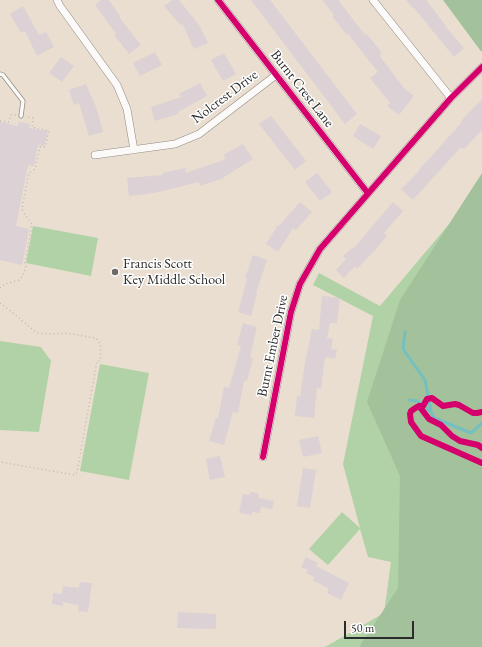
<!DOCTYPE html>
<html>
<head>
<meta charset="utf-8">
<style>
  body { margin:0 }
  #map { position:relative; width:482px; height:647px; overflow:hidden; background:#eaded0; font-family:"EB Garamond",serif }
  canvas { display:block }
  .scale { position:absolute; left:344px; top:621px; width:70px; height:18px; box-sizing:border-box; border:2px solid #2b2b2b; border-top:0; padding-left:5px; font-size:12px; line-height:14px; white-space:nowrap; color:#2b2b2b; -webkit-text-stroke:3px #fff; paint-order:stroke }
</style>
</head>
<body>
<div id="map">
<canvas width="482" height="647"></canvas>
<div class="scale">50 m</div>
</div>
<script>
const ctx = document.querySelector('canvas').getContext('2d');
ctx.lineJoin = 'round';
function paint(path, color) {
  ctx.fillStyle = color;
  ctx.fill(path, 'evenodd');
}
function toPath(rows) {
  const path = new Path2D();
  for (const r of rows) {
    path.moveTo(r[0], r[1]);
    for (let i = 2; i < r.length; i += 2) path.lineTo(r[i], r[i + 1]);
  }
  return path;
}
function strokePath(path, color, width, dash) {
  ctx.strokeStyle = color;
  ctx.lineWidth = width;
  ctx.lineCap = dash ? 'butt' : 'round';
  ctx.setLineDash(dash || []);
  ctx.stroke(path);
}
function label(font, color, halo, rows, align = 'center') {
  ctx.font = font + ' "EB Garamond",serif';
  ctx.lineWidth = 3;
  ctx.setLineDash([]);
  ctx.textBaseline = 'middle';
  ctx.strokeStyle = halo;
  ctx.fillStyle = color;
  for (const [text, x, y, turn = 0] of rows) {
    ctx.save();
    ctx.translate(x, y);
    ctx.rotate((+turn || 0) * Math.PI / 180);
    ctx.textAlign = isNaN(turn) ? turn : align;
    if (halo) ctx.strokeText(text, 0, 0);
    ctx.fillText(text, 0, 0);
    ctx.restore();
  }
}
const green = toPath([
  [482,185,482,647,325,647,384,613,391,562,368,557,360,529,328,565,309,549,342,512,360,528,343,464,373,316,313,285,319,273,380,306],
  [33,226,98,238,91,276,26,263],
  [0,341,41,347,51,361,39,432,0,430],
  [100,364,149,373,129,480,80,471]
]);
const forest = toPath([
  [443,0,482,0,482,52,480,50],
  [482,173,482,647,359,647,398,588,400,476,367,402,400,300]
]);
const stream = toPath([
  [405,332,403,349,425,380,431,412,434,418,471,433,482,423],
  [409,400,417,401,431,412]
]);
const building = toPath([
  [101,0,109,0,120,16,119,17,141,45,129,54,114,35,116,34,95,5],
  [172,0,179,0,199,25,208,43,194,49,182,23,180,25,164,6],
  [251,0,270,0,357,114,345,124],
  [322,0,338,0,365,35,367,34,382,53,379,55,404,88,414,96,399,115,387,106,390,103,370,78,378,72,348,34,347,35,332,16,334,15],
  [406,0,426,0,446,26,445,26,464,48,454,57,414,8,413,8],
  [23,6,39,35,46,32,54,47,37,56,25,31,21,33,10,14],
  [155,52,162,65,140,76,133,63],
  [224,53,236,74,223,81,211,60],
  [61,57,74,66,62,82,49,73],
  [200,83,207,96,178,112,178,114,155,121,151,107,181,97,179,94],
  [86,84,97,110,103,132,89,136,79,103,74,105,69,90],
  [482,99,482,130,464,149,460,148,413,200,401,189,419,171,419,170,462,122,461,121],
  [271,116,306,161,295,170,259,124],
  [0,122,18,126,18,122,30,124,29,128,48,131,44,146,38,145,34,166,28,165,16,226,29,229,22,265,0,260],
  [360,124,381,136,373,149,353,136],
  [243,144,253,159,224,177,224,178,200,186,199,182,154,193,129,196,127,178,163,175,163,173,185,168,186,173,226,159,223,155],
  [317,173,332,192,320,201,305,182],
  [300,202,312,212,296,230,293,228,278,252,266,244,278,225,279,226],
  [393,202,403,211,384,233,387,236,373,252,358,268,354,267,344,278,336,270,346,259,343,256,352,248,353,249],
  [253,255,267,260,256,293,257,294,251,316,238,312,247,279,245,278],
  [322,296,340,298,337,323,330,323,327,338,333,339,331,349,337,350,335,359,325,357,321,389,317,388,314,418,295,416,297,396,300,397,305,363,312,329,319,330],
  [243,323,257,327,250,357,253,358,247,381,244,381,238,413,233,412,224,445,209,441,216,418,218,418,224,387,229,388,241,346,237,345],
  [318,436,322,453,303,457,299,440],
  [220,456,225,477,210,480,206,459],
  [303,468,316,470,310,508,297,506],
  [251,492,258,493,259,498,274,501,272,509,261,507,260,513,252,512,252,515,239,513,243,494,249,495],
  [306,557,318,563,316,566,349,583,341,600,327,593,329,589,313,580,314,577,306,573,308,570,301,567],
  [80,582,92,583,88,612,78,611,79,605,63,602,63,606,52,604,53,593,62,594,63,586,79,588],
  [178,612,216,614,216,629,177,628]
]);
const path = toPath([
  [0,121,9,122,11,115,16,115],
  [0,288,5,284,19,280,22,277,26,267,25,263,32,224,24,213,22,209,23,203,29,173,35,169,40,147,45,147,49,131,32,127,33,118,27,117],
  [0,303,12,312,32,329,38,333,49,334,65,333,96,338,100,343,101,351,100,361,97,361,77,472,75,475,0,462]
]);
const service = toPath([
  [0,74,3,75,23,101,21,116]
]);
const minor = toPath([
  [57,0,60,6,117,85,127,109,134,150],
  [218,0,367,192],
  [373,0,451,98],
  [95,155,175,144,199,134,276,75],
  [263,457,291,312,300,284,320,249,451,98,482,67]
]);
const cycleway = toPath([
  [218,0,367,192],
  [419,406,429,419,441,425,452,436,460,441,478,445,482,448],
  [482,412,477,413,473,413,459,405,455,404,443,406,432,398,427,399,423,406,417,407,411,411,410,414,411,422,421,436,482,463],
  [263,457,291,312,300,284,320,249,451,98,482,67]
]);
const markers = [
  [115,272,4,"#6e6a65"]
];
const streetNames = [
  ["Burnt Crest Lane",302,89,52],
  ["Nolcrest Drive",225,97,-37],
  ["Burnt Ember Drive",273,346,-78]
];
const poiNames = [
  ["Francis Scott",123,264],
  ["Key Middle School",123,280]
];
paint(green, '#b1d2a6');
paint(forest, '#a3c29c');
strokePath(stream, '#74bfc0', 3);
paint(building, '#dcd1d5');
strokePath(service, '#908a83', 5);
strokePath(minor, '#908a83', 8);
strokePath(path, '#bdbbb8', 1.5, [1, 3]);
strokePath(service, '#fcfaf8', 3.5);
strokePath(minor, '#fcfaf8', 7);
strokePath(cycleway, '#d6006c', 6);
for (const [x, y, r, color] of markers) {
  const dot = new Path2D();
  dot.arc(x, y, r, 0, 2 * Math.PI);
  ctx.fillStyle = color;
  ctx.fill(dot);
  strokePath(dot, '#fff', 1.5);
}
label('14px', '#2b2b2b', '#fff', streetNames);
label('14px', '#2b2b2b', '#fff', poiNames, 'left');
</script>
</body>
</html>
